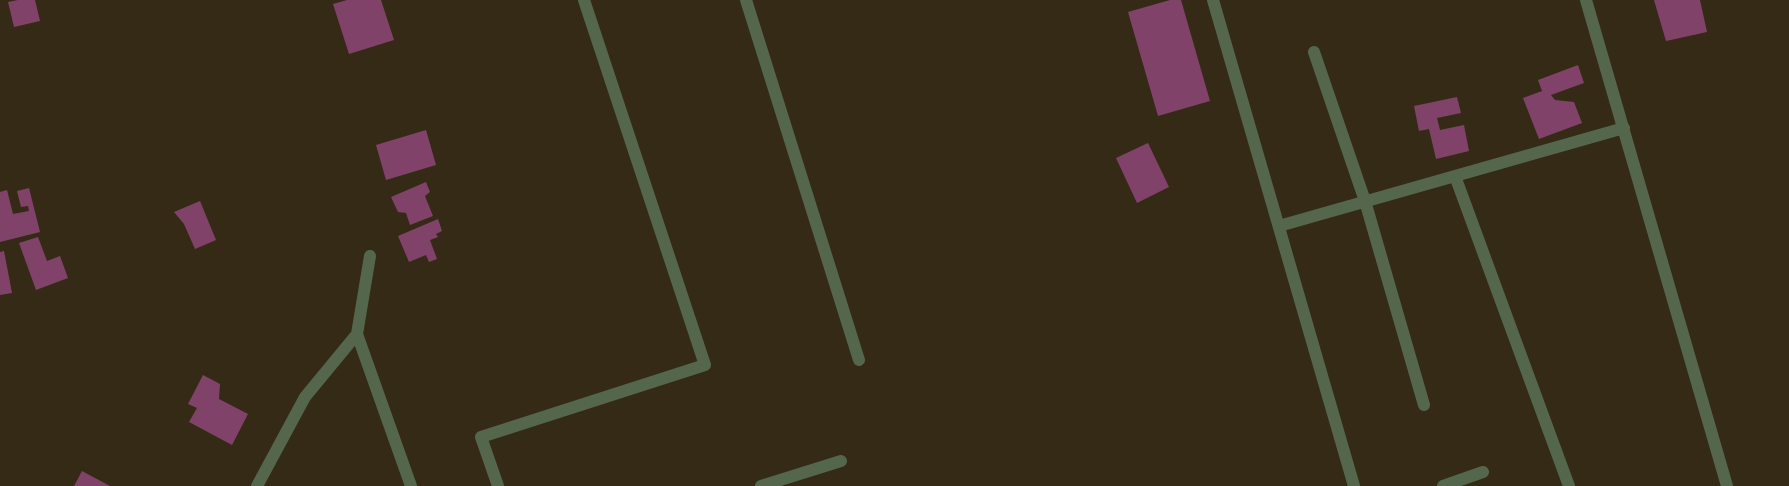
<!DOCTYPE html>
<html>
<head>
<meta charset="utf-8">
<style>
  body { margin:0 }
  canvas { display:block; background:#342a16 }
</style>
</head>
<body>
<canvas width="1789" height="486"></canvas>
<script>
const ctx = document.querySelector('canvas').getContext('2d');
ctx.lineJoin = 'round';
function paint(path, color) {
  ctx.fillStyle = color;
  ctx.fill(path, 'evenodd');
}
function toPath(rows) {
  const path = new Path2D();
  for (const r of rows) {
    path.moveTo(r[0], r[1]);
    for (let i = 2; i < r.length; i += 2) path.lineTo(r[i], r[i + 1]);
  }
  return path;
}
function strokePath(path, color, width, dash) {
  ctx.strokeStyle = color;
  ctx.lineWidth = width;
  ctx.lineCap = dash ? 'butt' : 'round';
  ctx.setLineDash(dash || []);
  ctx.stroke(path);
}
const building = toPath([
  [18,0,35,0,40,21,14,27,8,2],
  [347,0,381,0,394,40,349,54,333,4],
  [1170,0,1181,0,1210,101,1158,116,1128,12],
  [1654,0,1700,0,1707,32,1666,41],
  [1578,65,1584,83,1551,95,1555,100,1574,102,1582,123,1539,139,1523,98,1542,91,1538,80],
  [1457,97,1461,113,1437,118,1440,130,1464,125,1469,151,1436,159,1429,129,1419,131,1414,106],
  [426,130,436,165,386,180,376,145],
  [1148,143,1169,187,1137,203,1116,158],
  [426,182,430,192,425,196,433,216,410,225,406,213,398,212,391,197],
  [29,188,40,232,0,242,0,192,7,190,13,214,29,211,28,206,21,207,17,191],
  [200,201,216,240,195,249,184,224,174,212],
  [438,219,442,231,436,234,438,237,430,240,437,259,429,262,426,255,409,262,398,236],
  [38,237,47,261,60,256,68,278,36,290,19,243],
  [4,251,12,293,0,295,0,252],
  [203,375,220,384,219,399,248,414,232,445,189,422,197,408,188,404],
  [82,471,110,486,74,486]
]);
const minor = toPath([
  [746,0,859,360],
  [1213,0,1354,486],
  [1586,0,1727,486],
  [1314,52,1365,201,1424,405],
  [1455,176,1569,486],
  [1279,226,1624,128],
  [357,334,411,486],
  [257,486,305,397,357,334,370,256],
  [498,486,481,437,705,365,584,0],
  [761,486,841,461],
  [1443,486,1483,472]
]);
paint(building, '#814269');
strokePath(minor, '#54674d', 12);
</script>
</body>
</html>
